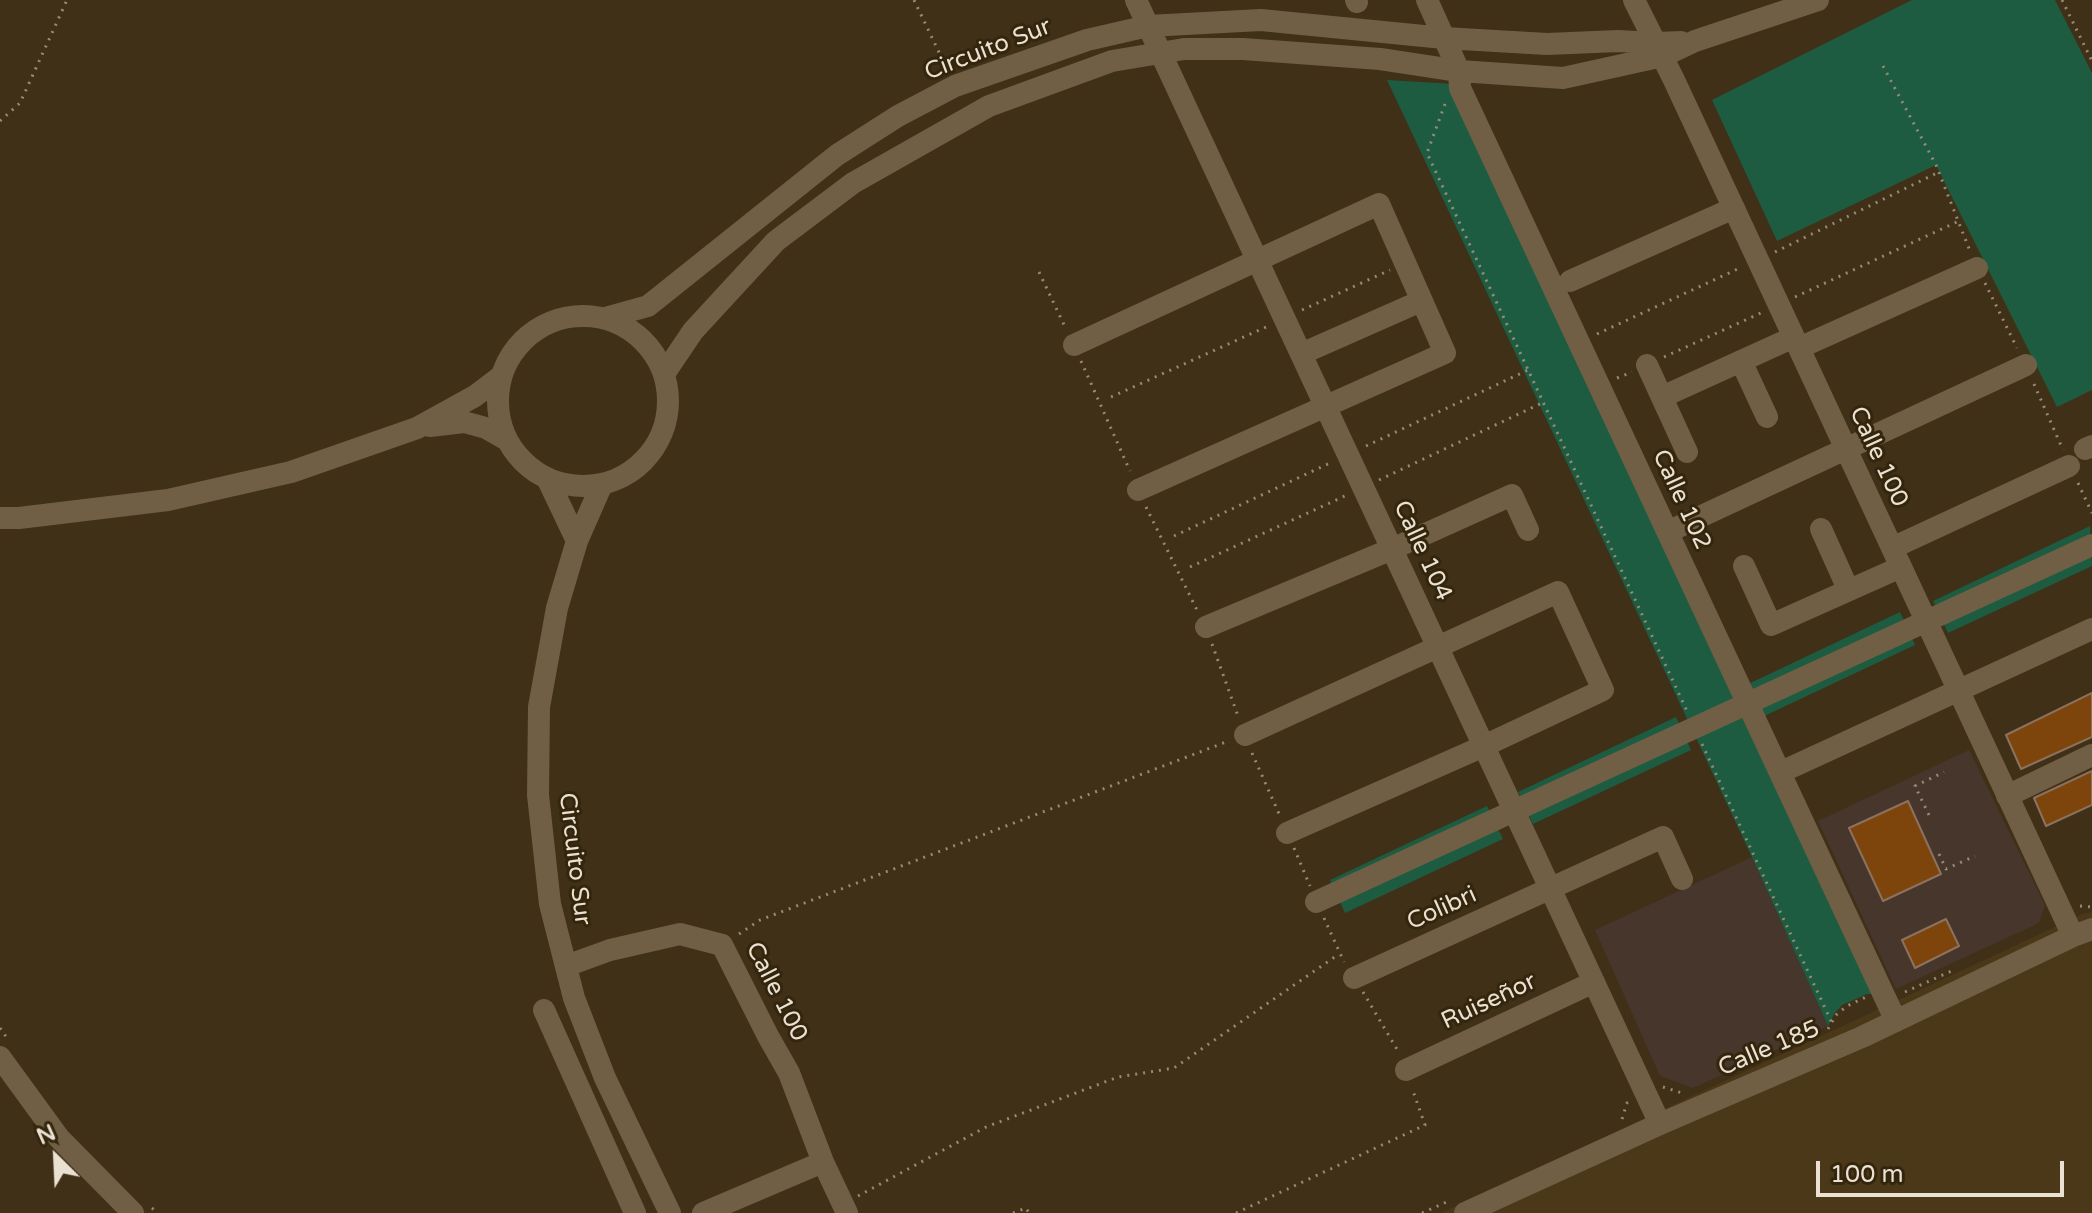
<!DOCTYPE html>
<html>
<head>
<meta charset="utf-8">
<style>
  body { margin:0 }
  #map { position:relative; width:2092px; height:1213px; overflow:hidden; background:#3f3017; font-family:"Varela Round",sans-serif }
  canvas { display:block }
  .north { position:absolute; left:16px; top:1117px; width:80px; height:80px; -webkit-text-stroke:6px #34260d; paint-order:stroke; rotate:336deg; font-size:22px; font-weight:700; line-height:32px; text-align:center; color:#eae1d2 }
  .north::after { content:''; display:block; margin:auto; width:28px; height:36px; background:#eae1d2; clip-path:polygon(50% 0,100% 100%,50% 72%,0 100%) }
  .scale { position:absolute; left:1816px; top:1161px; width:248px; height:36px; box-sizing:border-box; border:4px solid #eae1d2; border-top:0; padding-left:10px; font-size:24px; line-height:28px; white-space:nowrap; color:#eae1d2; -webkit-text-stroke:6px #34260d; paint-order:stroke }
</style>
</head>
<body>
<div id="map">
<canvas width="2092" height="1213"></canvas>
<div class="north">N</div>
<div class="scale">100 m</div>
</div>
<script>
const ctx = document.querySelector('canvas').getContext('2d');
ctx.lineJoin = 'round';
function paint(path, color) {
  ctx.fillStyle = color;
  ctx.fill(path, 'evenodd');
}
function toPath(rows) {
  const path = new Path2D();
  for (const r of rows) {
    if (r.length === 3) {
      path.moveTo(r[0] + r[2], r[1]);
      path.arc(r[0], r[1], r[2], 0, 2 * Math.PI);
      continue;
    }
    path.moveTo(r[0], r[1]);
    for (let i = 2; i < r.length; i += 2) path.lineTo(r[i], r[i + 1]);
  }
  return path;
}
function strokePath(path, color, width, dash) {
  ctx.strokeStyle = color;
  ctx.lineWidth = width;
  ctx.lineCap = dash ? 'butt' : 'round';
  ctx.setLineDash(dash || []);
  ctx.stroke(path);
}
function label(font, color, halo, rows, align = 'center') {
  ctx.font = font + ' "Varela Round",sans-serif';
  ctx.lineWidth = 6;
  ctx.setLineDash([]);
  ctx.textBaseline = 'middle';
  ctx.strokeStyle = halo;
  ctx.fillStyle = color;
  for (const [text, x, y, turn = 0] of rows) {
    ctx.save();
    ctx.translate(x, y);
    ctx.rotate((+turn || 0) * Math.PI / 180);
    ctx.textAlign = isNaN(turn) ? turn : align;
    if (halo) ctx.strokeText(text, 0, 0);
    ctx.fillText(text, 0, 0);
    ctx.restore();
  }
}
const built = toPath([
  [2092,912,2092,1213,1441,1213,2083,914]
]);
const education = toPath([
  [1969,750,2045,905,2039,923,1896,989,1818,821],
  [1752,857,1828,1026,1693,1088,1660,1076,1595,930]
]);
const green = toPath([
  [1912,0,2055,0,2092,73,2092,390,2057,407,1936,165,1777,241,1712,100],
  [1387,80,1455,84,1877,994,1867,994,1842,1005,1834,1014,1828,1026,1752,857],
  [2090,526,2092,566,1948,633,1933,601],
  [1900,612,1915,645,1758,719,1742,687],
  [1676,717,1691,750,1533,824,1518,792],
  [1487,806,1503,839,1345,913,1330,880]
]);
const building = toPath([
  [2092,693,2092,737,2021,769,2006,735,2092,693],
  [2092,771,2092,805,2046,826,2034,798,2092,771],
  [1908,801,1941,874,1883,901,1849,828,1908,801],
  [1946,919,1959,946,1915,968,1902,940,1946,919]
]);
const path = toPath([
  [914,0,947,69],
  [2062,0,2092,61],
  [1883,66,1936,165,1970,251],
  [1445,104,1427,153,1687,711],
  [0,121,20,103,67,0],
  [1775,252,1939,172],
  [1039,272,1066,329],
  [1985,283,2017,348],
  [1795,297,1959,221],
  [1302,310,1390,270],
  [1597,334,1742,267],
  [1664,357,1763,312],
  [1081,361,1130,471],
  [1617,378,1632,372],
  [2034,384,2063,450],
  [1111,397,1266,327],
  [1366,446,1528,370],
  [1379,480,1542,403],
  [2078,483,2092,513],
  [1146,507,1198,612],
  [1174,536,1330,463],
  [1190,567,1347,495],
  [1212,644,1238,716],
  [1702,744,1832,1023],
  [1252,753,1280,816],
  [1929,815,1915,786,1944,772],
  [1294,848,1310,886],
  [1939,854,1946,869,1975,856],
  [2080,906,2092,907],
  [1324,918,1344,962],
  [739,934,760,920,1226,742],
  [1363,992,1398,1051],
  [1905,992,1956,969],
  [0,1028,7,1038],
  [1828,1029,1836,1015,1847,1006,1866,997],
  [1663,1087,1682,1093],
  [1622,1119,1627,1103,1630,1102],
  [858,1196,986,1127,1118,1077,1174,1068,1339,954],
  [152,1208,158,1213],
  [1013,1213,1026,1208,1029,1213],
  [1236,1213,1425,1125,1412,1088],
  [1422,1213,1449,1201]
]);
const minor = toPath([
  [1136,0,1660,1124],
  [1356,0,1357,2],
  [1427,0,1459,71,1460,88,1896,1021],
  [1634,0,1674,80,2073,936],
  [1570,281,1734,208],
  [583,401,85],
  [605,318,648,306,837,155,898,116,955,86,1087,40,1148,26,1261,20,1444,38,1547,44,1618,41,1656,43,1681,42],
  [1074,345,1379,204,1445,353,1138,490],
  [1799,348,1977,268],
  [1301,354,1421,301],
  [1741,361,1767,417],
  [1647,365,1687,452],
  [664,374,693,331,776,241,853,183,989,106,1112,61,1184,49,1243,49,1380,59,1459,71,1563,78,1663,56,1695,41,1818,0],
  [1662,397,1794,337],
  [430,426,464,422,486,428,507,440],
  [2085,449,2092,446],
  [547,478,577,541],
  [602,484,577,541,557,608,539,707,538,795,550,904,574,998,605,1078,670,1213],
  [0,518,19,518,168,500,291,472,417,428,475,396,500,377],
  [1676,528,2026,365],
  [1821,529,1848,589],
  [1892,548,2069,466],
  [1744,566,1771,625,1901,567],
  [1206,627,1392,549,1512,495,1528,530],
  [1245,735,1558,592,1603,690,1484,746,1287,833],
  [1792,767,2092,629],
  [2007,796,2092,755],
  [1316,902,2092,545],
  [566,966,610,950,680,934,722,945,768,1036,789,1073,823,1162,847,1213],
  [1354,978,1663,837,1682,879],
  [544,1010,635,1213],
  [0,1057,59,1138,133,1213],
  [1406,1070,1594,982],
  [703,1213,823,1162],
  [1465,1213,1660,1124,1862,1037,2073,936,2092,929]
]);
const streetNames = [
  ["Circuito Sur",988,50,-21],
  ["Calle 100",1878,457,65],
  ["Calle 102",1681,500,65],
  ["Calle 104",1422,551,65],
  ["Circuito Sur",574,859,83],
  ["Colibri",1442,909,-24],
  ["Calle 100",776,992,63],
  ["Ruiseñor",1489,1002,-25],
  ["Calle 185",1769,1049,-23]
];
paint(built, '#4b3818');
paint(education, '#47362c');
paint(green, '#1d5c41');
paint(building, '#7d450c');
strokePath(building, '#8c725e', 2);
strokePath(path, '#968a76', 3, [2, 6]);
strokePath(minor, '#705f45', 22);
label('24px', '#eae1d2', '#34260d', streetNames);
</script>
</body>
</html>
